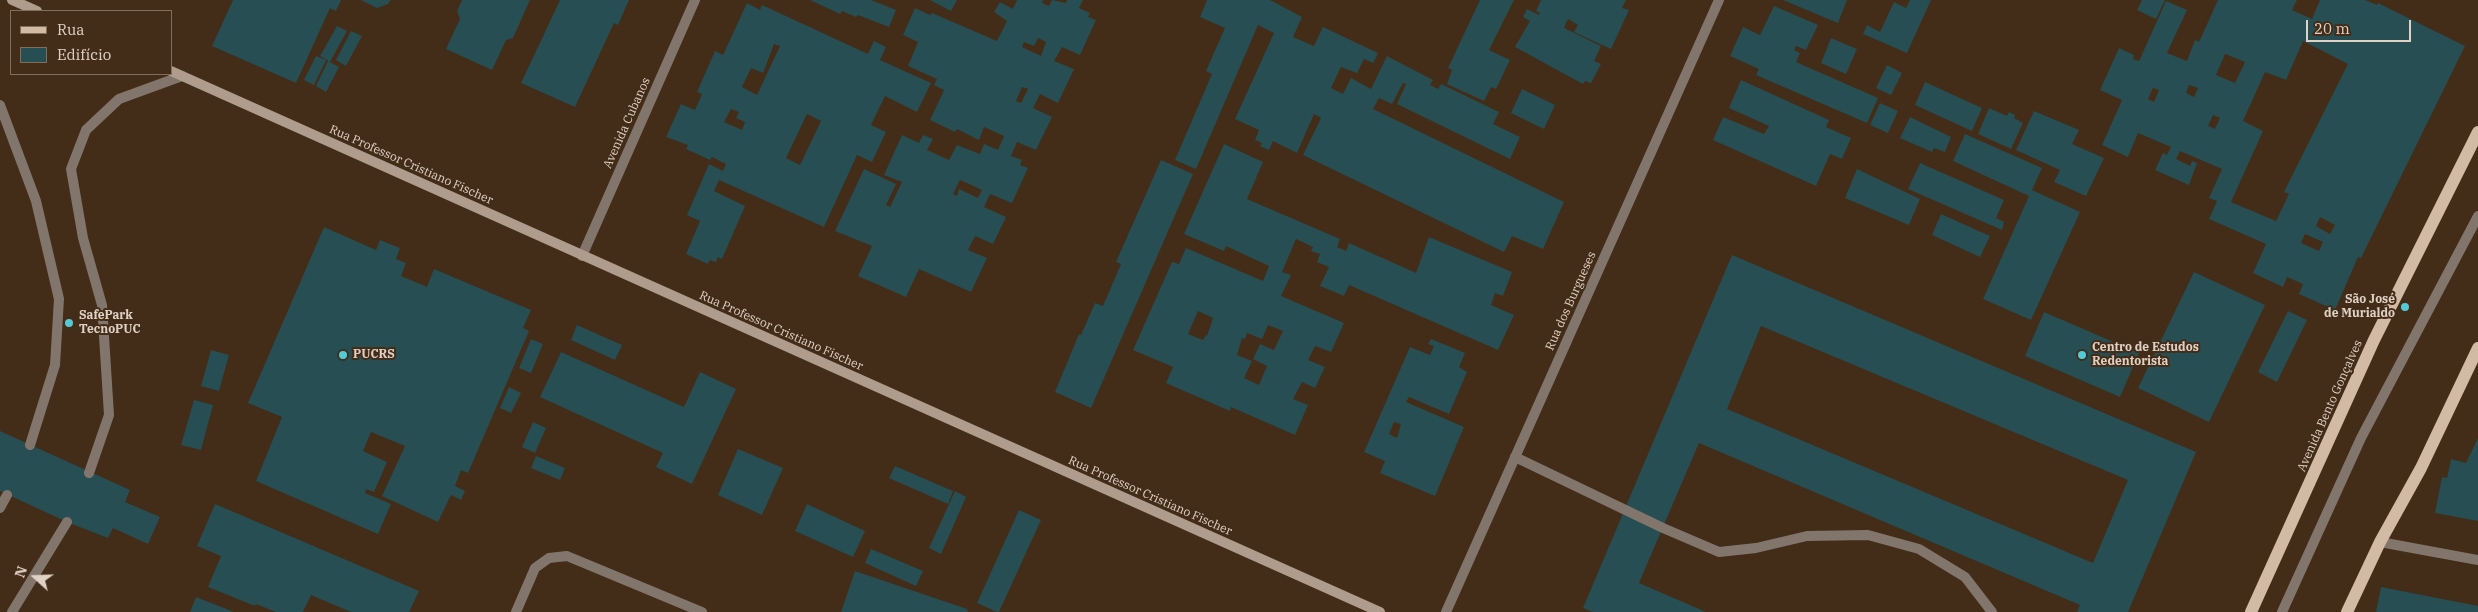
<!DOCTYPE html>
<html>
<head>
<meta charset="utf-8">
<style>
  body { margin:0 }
  #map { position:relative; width:2478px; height:612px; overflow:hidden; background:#432c18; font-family:"IBM Plex Serif",serif }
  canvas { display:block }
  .legend { position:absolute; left:10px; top:10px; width:162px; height:65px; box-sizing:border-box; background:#432c18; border:1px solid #826e5d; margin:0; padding:6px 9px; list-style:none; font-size:15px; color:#e0d1c5 }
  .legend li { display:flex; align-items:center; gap:10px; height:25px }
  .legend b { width:25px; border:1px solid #826e5d }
  .north { position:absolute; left:10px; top:552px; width:50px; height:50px; -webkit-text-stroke:4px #432c18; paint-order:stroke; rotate:290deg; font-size:14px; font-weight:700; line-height:20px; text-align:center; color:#e0d1c5 }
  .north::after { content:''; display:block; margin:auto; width:18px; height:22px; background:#e0d1c5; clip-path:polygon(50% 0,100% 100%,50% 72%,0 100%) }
  .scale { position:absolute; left:2306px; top:20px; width:105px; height:22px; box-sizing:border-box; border:2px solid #e0d1c5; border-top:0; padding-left:6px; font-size:15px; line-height:18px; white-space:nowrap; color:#e0d1c5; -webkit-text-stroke:4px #432c18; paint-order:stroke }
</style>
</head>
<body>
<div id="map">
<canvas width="2478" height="612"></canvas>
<ul class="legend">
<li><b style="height:6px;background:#d2baa5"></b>Rua</li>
<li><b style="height:14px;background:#264e53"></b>Edifício</li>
</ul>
<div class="north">N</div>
<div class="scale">20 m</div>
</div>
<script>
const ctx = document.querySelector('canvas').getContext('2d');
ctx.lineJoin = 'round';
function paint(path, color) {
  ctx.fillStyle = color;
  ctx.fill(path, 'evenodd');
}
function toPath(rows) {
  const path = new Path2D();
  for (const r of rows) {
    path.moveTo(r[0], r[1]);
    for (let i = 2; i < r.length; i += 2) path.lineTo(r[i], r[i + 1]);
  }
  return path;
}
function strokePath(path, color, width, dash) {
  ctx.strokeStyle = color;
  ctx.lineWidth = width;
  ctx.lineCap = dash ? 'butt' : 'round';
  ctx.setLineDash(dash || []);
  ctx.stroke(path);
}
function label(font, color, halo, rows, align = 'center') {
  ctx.font = font + ' "IBM Plex Serif",serif';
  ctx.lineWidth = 4;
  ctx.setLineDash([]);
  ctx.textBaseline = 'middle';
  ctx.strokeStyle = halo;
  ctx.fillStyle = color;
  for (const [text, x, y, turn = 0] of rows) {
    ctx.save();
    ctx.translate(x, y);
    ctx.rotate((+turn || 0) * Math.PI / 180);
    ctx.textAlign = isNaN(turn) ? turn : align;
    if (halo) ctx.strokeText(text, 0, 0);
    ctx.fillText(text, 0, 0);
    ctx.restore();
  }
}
const building = toPath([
  [233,0,341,0,336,11,330,8,296,83,212,46],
  [361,0,391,0,388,4,377,8],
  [462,0,530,0,513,38,506,40,492,70,446,49,460,19,457,11],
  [560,0,629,0,618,25,614,23,575,107,521,83],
  [810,0,871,0,896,10,889,27,858,15,856,17,842,11,840,14],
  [930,0,957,0,951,11],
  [1017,0,1043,0,1042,3,1049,6,1052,0,1066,3,1067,0,1083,0,1079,8,1090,13,1088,17,1096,20,1080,55,1062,47,1054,61,1074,69,1058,103,1040,94,1033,108,1052,117,1036,150,1017,142,1011,156,1022,160,1020,165,1028,168,1012,203,990,194,984,207,1006,217,993,244,975,236,968,250,987,258,971,292,919,269,906,297,858,276,872,246,835,231,864,169,896,184,886,205,890,207,902,182,884,175,902,135,919,143,923,135,933,139,927,150,949,160,957,145,980,154,984,144,998,150,1004,136,984,127,979,140,957,129,955,132,930,120,944,90,934,85,937,79,908,66,918,42,903,35,915,8,930,15,932,13,997,41,1007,21,994,12,1000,2,1013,9],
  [1038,38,1046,42,1041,56,1022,47,1024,42,1034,46],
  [1022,87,1028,89,1021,103,1016,101],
  [960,180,982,190,978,198,959,189,957,196,953,194],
  [1207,0,1270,0,1302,17,1293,37,1314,46,1323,27,1378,53,1373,63,1364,59,1357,73,1341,67,1331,88,1343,94,1351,78,1371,89,1387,56,1433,80,1430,85,1438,89,1441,84,1499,112,1493,124,1520,137,1510,159,1397,104,1406,84,1403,83,1392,104,1379,98,1373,109,1564,202,1543,249,1512,236,1504,252,1303,155,1321,118,1314,114,1297,153,1273,141,1269,150,1260,146,1262,143,1255,140,1259,130,1235,119,1274,33,1258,25,1196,169,1175,160,1212,74,1206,71,1225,28,1200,17],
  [1480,0,1514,0,1489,50,1510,60,1496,89,1491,87,1484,101,1447,84,1452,70,1448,68],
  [1541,0,1626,0,1622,8,1629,10,1611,49,1574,32,1578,25,1568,19,1564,28,1601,46,1594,61,1601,64,1591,83,1585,81,1583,84,1515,47,1530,21,1523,17,1527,9,1539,15,1540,13,1536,11],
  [1783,0,1847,0,1838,23],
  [1910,0,1931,0,1907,53,1863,34,1867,25,1880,32,1894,2,1906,8],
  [2142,0,2165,0,2156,19,2137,10],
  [2218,0,2297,0,2292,10,2312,19,2320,0,2365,0,2377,5,2378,3,2465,46,2361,258,2358,257,2335,310,2299,294,2303,284,2287,277,2283,287,2253,273,2266,244,2209,219,2217,201,2209,198,2222,169,2180,151,2176,159,2190,166,2192,161,2197,163,2189,185,2155,170,2163,153,2167,155,2171,147,2138,133,2128,157,2102,145,2122,100,2100,90,2119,48,2134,55,2133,59,2139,61,2166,1,2187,10,2167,53,2187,61,2195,40,2199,42],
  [2303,41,2348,64,2284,192,2289,194,2276,221,2231,202,2263,131,2243,121,2265,72,2286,80],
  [2225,54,2245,62,2235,83,2216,75],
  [2189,85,2198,88,2194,97,2186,93],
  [2153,88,2159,90,2154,102,2148,99],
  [2213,115,2220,118,2215,129,2208,126],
  [2320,217,2335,225,2330,234,2316,226],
  [2305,234,2323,242,2319,251,2301,243],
  [747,3,760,10,762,5,868,54,874,41,886,47,880,60,931,83,917,112,885,96,871,125,886,132,872,162,857,155,824,227,719,180,714,191,745,206,722,259,718,257,716,262,710,260,708,264,686,254,700,221,687,215,709,164,723,171,726,164,712,157,710,160,686,149,688,145,666,137,681,104,695,110,702,94,697,92,715,51,723,55],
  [774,44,780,46,757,95,742,87,751,68,763,73],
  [731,109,739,112,736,118,745,122,742,130,724,122],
  [807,114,821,121,800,165,786,158],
  [1774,6,1818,25,1806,50,1796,46,1794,50,1800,53,1796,62,1878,98,1867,123,1756,75,1759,69,1730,56,1743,27,1760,35],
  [337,26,347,31,330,62,320,56],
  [351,31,362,36,346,66,336,60],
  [1831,38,1857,49,1846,74,1821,63],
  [316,56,326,60,314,85,304,80],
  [328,61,339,67,326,92,316,86],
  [1887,65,1902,73,1891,95,1876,88],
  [1741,80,1829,120,1826,127,1851,138,1842,159,1830,154,1816,186,1713,140,1723,117,1764,134,1769,126,1729,108],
  [1925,82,1982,108,1972,131,1915,105],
  [1522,89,1555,105,1544,129,1511,113],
  [1880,103,1898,111,1888,133,1870,125],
  [1989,108,2007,116,2009,112,2015,115,2014,118,2023,123,2011,149,1978,134],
  [2034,111,2079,130,2072,144,2104,158,2086,196,2054,182,2060,170,2016,150],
  [1910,117,1951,137,1945,152,1934,148,1932,152,1900,138],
  [1965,134,2042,168,2032,190,2080,212,2031,320,1983,299,2029,196,1953,161],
  [1224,144,1263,162,1247,199,1340,239,1337,247,1346,251,1349,243,1416,273,1429,237,1512,272,1503,296,1495,293,1491,305,1514,315,1498,350,1349,285,1344,296,1320,286,1329,267,1317,262,1320,254,1311,251,1313,247,1296,239,1282,272,1291,275,1281,296,1344,323,1331,352,1315,346,1308,360,1325,367,1315,388,1302,382,1293,399,1308,405,1295,435,1231,407,1230,411,1166,383,1173,367,1133,350,1172,262,1179,264,1186,248,1263,281,1269,266,1226,246,1224,251,1184,234],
  [1198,311,1213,318,1207,336,1206,335,1203,340,1188,334],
  [1268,325,1283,331,1274,350,1260,344,1253,359,1267,366,1259,385,1244,378,1252,361,1237,355,1242,338,1245,339,1247,333,1262,339],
  [1161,160,1193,174,1091,408,1055,392,1079,334,1081,335,1095,303,1103,306,1121,264,1116,262],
  [1920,163,2004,200,1996,218,2004,222,2002,230,1908,189],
  [1857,169,1920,199,1909,225,1845,198],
  [1941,214,1990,236,1980,257,1932,235],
  [324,227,376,250,380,240,400,248,396,259,406,263,401,276,427,287,434,269,531,310,523,328,529,331,468,473,461,470,455,486,465,491,461,500,451,495,438,522,382,496,405,446,371,432,363,451,387,462,374,492,366,489,365,493,391,504,378,534,256,481,282,417,248,403],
  [1732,255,2196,452,2128,612,2077,612,2080,605,1699,443,1639,583,1706,612,1593,612,1583,608],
  [1761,326,2128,480,2093,563,1727,409],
  [2194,272,2265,305,2209,422,2138,388],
  [2288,311,2307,320,2277,382,2258,372],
  [2044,312,2139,353,2120,397,2025,356],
  [577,325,622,345,615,360,571,340],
  [531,339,543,344,531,373,519,368],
  [1431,339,1465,353,1459,367,1467,372,1449,414,1409,397,1406,402,1464,427,1435,496,1380,473,1385,461,1364,452,1410,347,1430,355,1434,346,1428,344],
  [1394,422,1401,424,1397,438,1389,434],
  [211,350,229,355,219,391,201,386],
  [561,352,684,407,700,372,736,389,692,484,656,467,663,453,540,397],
  [509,387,521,393,511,413,500,408],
  [194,400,213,405,201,450,181,445],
  [533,422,546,428,535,453,522,447],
  [0,431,130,490,125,502,160,517,148,544,113,528,108,538,67,522,0,491],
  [2478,438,2478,521,2435,513,2442,477,2447,478,2451,459,2466,463],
  [738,449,783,468,762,515,718,495],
  [536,456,565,468,560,480,531,468],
  [895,466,953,491,948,504,889,478],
  [955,491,966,497,941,554,929,548],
  [215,504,419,591,409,612,351,612,311,595,303,612,276,612,256,604,255,606,208,587,221,556,197,546],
  [807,504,865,531,853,557,795,531],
  [1019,510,1041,520,999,612,997,612,977,603],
  [871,549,923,571,916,586,865,563],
  [855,571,967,609,968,612,841,612],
  [2381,587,2478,606,2478,612,2376,612],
  [196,597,234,612,190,612]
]);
const service = toPath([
  [0,105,36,201,59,299,55,365,30,445],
  [1515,457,1663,528,1719,552,1756,548,1807,536,1868,535,1919,549,1965,577,1992,612],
  [89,473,109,415,102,305,83,238,71,169,86,130,119,99,182,76],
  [0,508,7,495],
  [12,612,67,522],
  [516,612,535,568,549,558,567,556,702,612],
  [2282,612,2361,438,2478,216]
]);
const minor = toPath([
  [582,256,695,0],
  [2380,542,2478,560],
  [1446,612,1719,0]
]);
const secondary = toPath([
  [12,0,37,11],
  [171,71,1380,612]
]);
const primary = toPath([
  [2251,612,2374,340,2478,132],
  [2347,612,2380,542,2421,468,2478,348]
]);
const markers = [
  [2405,307,5,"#52cbd8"],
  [69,323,5,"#52cbd8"],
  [343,355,5,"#52cbd8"],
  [2082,355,5,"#52cbd8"]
];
const streetNames = [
  ["Avenida Cubanos",627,123,-66],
  ["Rua Professor Cristiano Fischer",411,165,24],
  ["Rua dos Burgueses",1571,301,-66],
  ["Rua Professor Cristiano Fischer",781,331,24],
  ["Avenida Bento Gonçalves",2330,406,-66],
  ["Rua Professor Cristiano Fischer",1150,496,24]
];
const poiNames = [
  ["São José",2395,300,"right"],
  ["de Murialdo",2395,314,"right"],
  ["SafePark",79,316],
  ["TecnoPUC",79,330],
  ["Centro de Estudos",2092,348],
  ["Redentorista",2092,362],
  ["PUCRS",353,355]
];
paint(building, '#264e53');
strokePath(service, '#82766c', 10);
strokePath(minor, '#82766c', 10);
strokePath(secondary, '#af9c8c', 10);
strokePath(primary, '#d2baa5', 12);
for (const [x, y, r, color] of markers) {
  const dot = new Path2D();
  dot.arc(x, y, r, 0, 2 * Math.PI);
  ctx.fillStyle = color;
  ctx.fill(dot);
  strokePath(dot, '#432c18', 2);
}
label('12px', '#e0d1c5', '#432c18', streetNames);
label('bold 12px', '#e0d1c5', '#432c18', poiNames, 'left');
</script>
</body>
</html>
